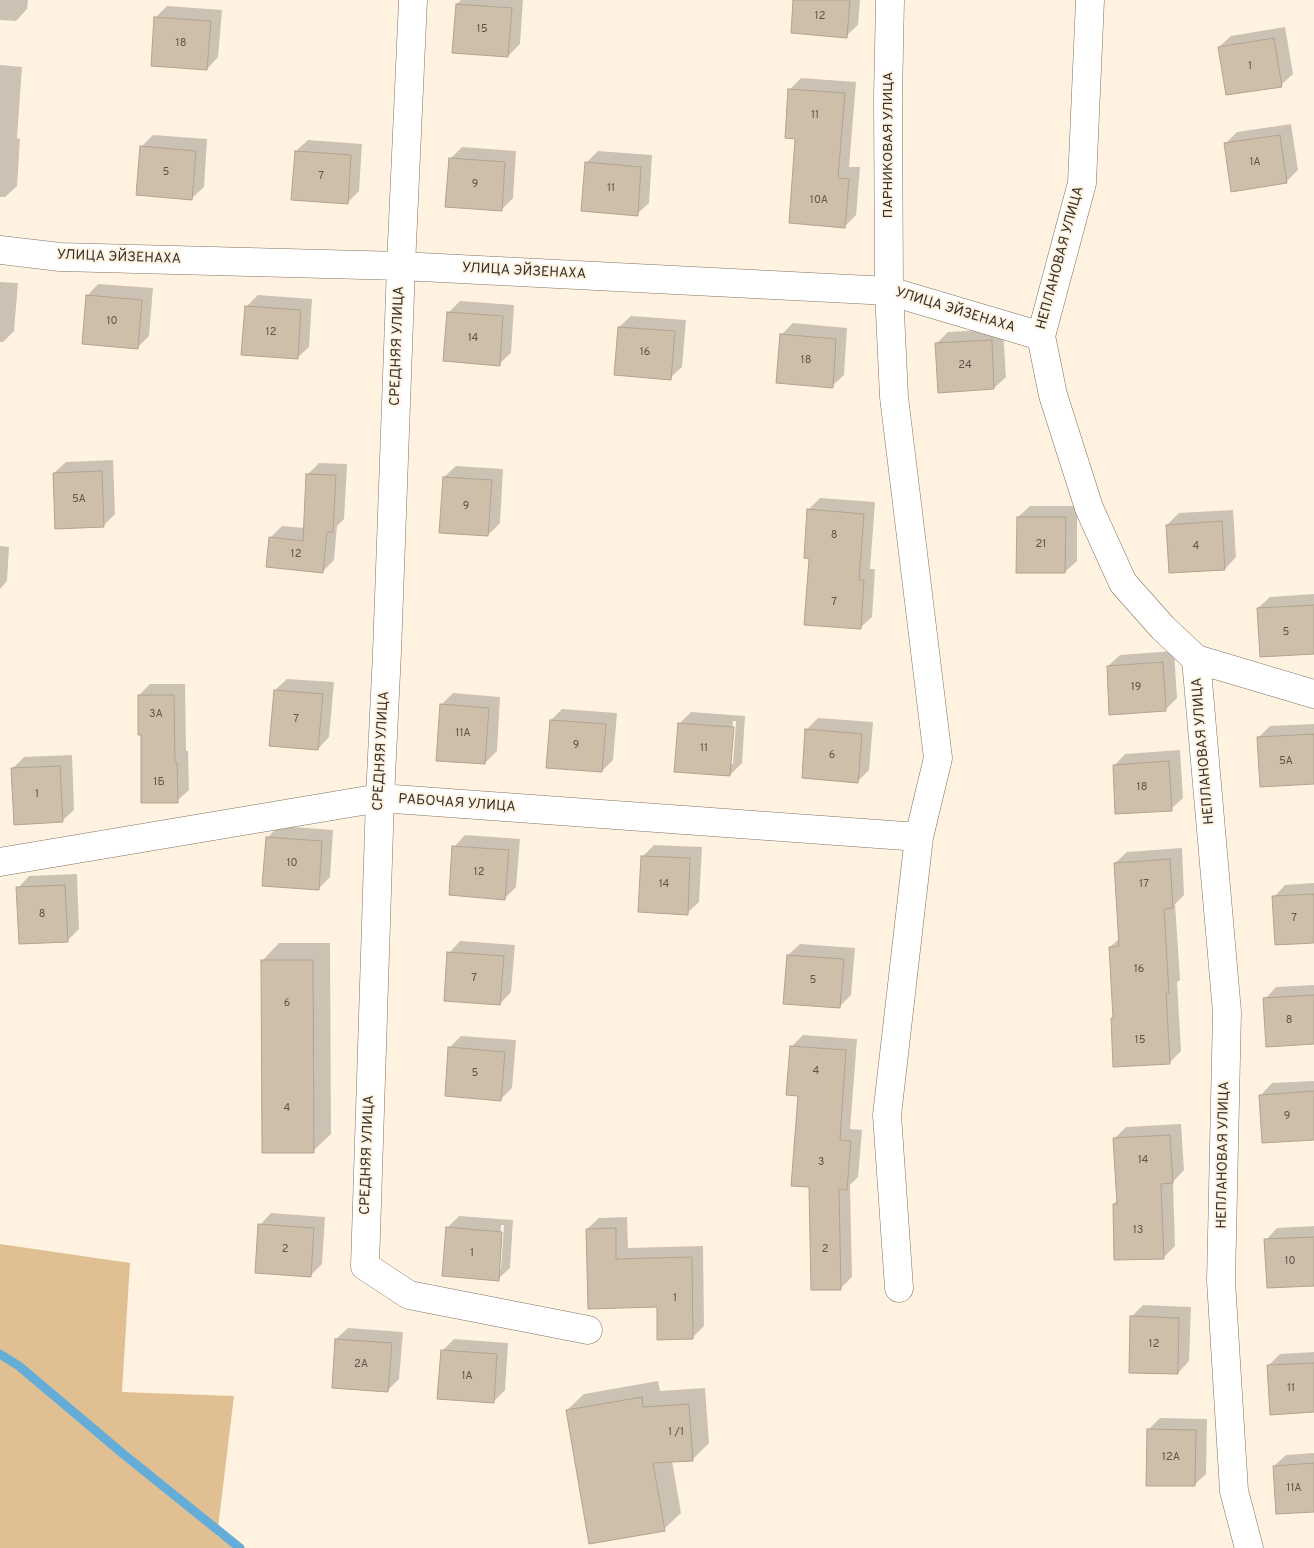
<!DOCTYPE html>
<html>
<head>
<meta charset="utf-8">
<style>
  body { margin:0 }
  canvas { display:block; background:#fff2e1 }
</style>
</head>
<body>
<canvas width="1314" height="1548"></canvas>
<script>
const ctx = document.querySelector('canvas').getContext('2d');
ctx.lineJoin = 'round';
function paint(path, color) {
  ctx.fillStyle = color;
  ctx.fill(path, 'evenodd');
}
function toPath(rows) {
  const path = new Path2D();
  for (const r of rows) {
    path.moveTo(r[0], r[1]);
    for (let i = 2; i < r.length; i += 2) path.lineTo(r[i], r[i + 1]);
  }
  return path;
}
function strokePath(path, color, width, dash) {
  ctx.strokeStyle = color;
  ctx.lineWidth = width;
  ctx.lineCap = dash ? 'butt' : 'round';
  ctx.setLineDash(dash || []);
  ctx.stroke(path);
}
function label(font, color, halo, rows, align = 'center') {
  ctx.font = font + ' Overpass,sans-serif';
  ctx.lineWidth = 4;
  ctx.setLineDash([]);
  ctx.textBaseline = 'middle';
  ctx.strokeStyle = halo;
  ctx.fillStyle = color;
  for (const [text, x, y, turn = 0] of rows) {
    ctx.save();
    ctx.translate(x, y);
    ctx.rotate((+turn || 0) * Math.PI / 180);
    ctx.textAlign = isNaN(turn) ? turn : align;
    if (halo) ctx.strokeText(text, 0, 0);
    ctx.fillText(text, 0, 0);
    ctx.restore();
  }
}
const green = toPath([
  [0,1244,130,1263,122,1392,234,1396,217,1536,241,1548,0,1548]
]);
const shadow = toPath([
  [0,0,28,0,27,9,16,21,0,20],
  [461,0,523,0,520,44,508,56,457,4],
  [794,0,860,0,858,25,846,36],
  [167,6,222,10,218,57,207,69,156,17],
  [1285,27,1293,74,1281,85,1219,47,1231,36],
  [0,65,22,67,17,138,20,139,17,186,5,197,0,197],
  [801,78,856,82,849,167,860,167,856,215,845,226,797,138,789,90],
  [1291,124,1298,170,1286,182,1225,144,1237,132],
  [153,135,207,139,204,187,192,198,141,147],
  [308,140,362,144,359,191,347,203,296,151],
  [462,147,516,151,513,198,501,210,450,159],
  [598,151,652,155,649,203,637,214,586,163],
  [0,282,18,283,14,331,3,342,0,342],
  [98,284,153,288,149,336,138,347,87,296],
  [258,295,312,299,309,347,297,358,246,307],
  [460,301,514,305,511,353,499,364,448,313],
  [631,316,686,320,682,367,670,378,619,327],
  [793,323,847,328,844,375,832,386,781,335],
  [1003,329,1006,377,994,388,936,344,948,332],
  [113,460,115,514,103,526,54,473,66,462],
  [319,463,347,464,344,519,337,526,334,560,322,572,270,538,282,526,305,528,307,475],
  [456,466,503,469,500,523,488,535,444,477],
  [820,498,875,502,870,569,875,569,872,617,860,628,810,558,808,510],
  [1030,506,1077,506,1077,561,1065,572,1018,517],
  [1233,510,1236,557,1225,569,1167,525,1179,513],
  [0,546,9,547,7,581,0,589],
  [1314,594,1314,652,1258,608,1270,597],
  [1174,651,1177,698,1165,710,1108,666,1120,655],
  [287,679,334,682,329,737,318,749,275,690],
  [150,684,185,684,186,751,188,751,189,790,177,801,142,734,139,695],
  [453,693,500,697,497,751,485,763,441,705],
  [562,709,617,713,613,760,602,771,551,720],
  [691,712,745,716,742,763,730,775,679,724],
  [733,721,736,721,733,764,730,764],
  [818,718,873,722,869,770,858,781,806,730],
  [1314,724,1314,782,1258,738,1270,726],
  [1180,750,1183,798,1171,809,1114,766,1125,754],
  [72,755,74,810,62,821,13,768,24,757],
  [279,826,333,830,330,877,318,889,267,838],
  [465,835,520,839,516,887,505,898,454,847],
  [654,845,702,847,699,902,687,913,643,856],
  [1182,848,1184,895,1175,904,1180,980,1177,982,1181,1051,1169,1063,1112,1018,1115,1016,1110,947,1119,939,1115,863,1127,852],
  [77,874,79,929,67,941,18,888,29,876],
  [1314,883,1314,942,1274,897,1285,885],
  [460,941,515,945,511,992,500,1004,449,953],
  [279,943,330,943,331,1134,313,1151,262,961],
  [800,944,855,948,851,995,839,1007,788,955],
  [1314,985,1314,1043,1265,999,1276,987],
  [803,1035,857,1039,850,1129,862,1130,858,1177,850,1185,852,1277,840,1289,810,1186,791,1047],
  [461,1036,516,1040,512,1088,501,1099,449,1048],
  [1314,1081,1314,1139,1261,1095,1272,1083],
  [1181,1124,1184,1170,1173,1182,1175,1246,1163,1258,1114,1204,1118,1200,1115,1138,1126,1127],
  [271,1213,325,1217,322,1264,310,1276,260,1225],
  [459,1216,513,1220,510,1268,498,1279,447,1228],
  [501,1225,504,1225,501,1269,498,1269],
  [627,1217,628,1248,703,1246,704,1326,692,1338,658,1306,587,1229,599,1218],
  [1314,1226,1314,1284,1266,1240,1277,1228],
  [1143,1305,1191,1307,1189,1361,1178,1373,1131,1317],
  [348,1328,403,1332,399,1379,387,1391,336,1339],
  [454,1339,508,1343,505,1390,493,1402,442,1351],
  [1314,1352,1314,1411,1268,1366,1280,1354],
  [658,1381,660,1391,705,1388,709,1443,693,1459,672,1461,681,1513,664,1529,567,1410,584,1394],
  [1160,1418,1207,1419,1206,1474,1194,1485,1148,1430],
  [1314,1453,1314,1511,1274,1466,1286,1455]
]);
const stream = toPath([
  [0,1354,19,1366,122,1453,240,1548]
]);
const building = toPath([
  [793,0,850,0,847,38,791,33,793,0],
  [456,4,512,8,508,57,452,53,456,4],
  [154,17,211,21,207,70,151,66,154,17],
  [1274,38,1282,87,1226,95,1218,47,1274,38],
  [788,89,845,93,838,178,849,179,845,228,789,223,795,139,785,138,788,89],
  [1280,135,1287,183,1231,192,1224,143,1280,135],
  [140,146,196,151,192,200,136,195,140,146],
  [295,151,351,155,348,204,291,200,295,151],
  [449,158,505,162,502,211,445,207,449,158],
  [585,162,641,167,638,216,581,211,585,162],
  [86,295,142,300,138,349,82,344,86,295],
  [245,306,301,310,298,359,241,355,245,306],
  [447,312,503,316,500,366,443,361,447,312],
  [618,327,675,331,671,380,614,375,618,327],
  [780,334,836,339,833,388,776,383,780,334],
  [992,340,994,389,938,393,935,343,992,340],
  [102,471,104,527,55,529,53,473,102,471],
  [306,474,336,475,333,532,327,532,323,573,266,567,269,537,303,541,306,474],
  [443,477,492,480,488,536,439,533,443,477],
  [807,509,864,514,859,580,864,580,861,629,804,625,809,559,804,558,807,509],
  [1017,517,1066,517,1065,573,1016,573,1017,517],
  [1222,521,1225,570,1169,573,1166,525,1222,521],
  [1314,605,1314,654,1260,657,1257,608,1314,605],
  [1163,662,1166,711,1109,715,1107,666,1163,662],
  [274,690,323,694,318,750,269,746,274,690],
  [138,695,174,695,175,763,177,762,178,803,141,803,141,735,138,735,138,695],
  [440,704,489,708,485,764,436,761,440,704],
  [550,720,606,724,602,772,546,768,550,720],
  [678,723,734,727,730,776,674,772,678,723],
  [805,729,862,734,858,783,802,778,805,729],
  [1314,734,1314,784,1260,787,1257,737,1314,734],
  [1169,761,1172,811,1115,814,1113,765,1169,761],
  [60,766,63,822,14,825,11,768,60,766],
  [266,837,322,841,319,890,262,886,266,837],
  [452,846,509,850,505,900,449,895,452,846],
  [641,856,690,858,688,915,638,912,641,856],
  [1170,859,1173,908,1164,909,1169,993,1166,993,1170,1064,1113,1067,1111,1018,1113,1018,1109,947,1119,946,1114,863,1170,859],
  [65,885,68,942,19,944,16,887,65,885],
  [1314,894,1314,943,1275,945,1272,896,1314,894],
  [447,952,504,956,500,1005,444,1001,447,952],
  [787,955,844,959,840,1008,783,1004,787,955],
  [261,960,313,960,314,1153,262,1153,261,960],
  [1314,995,1314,1044,1266,1047,1263,998,1314,995],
  [790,1046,846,1050,840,1140,851,1141,847,1190,839,1189,841,1290,811,1290,809,1187,791,1186,798,1096,786,1095,790,1046],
  [448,1047,505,1052,501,1101,445,1096,448,1047],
  [1314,1091,1314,1140,1262,1143,1259,1095,1314,1091],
  [1170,1135,1173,1183,1161,1184,1164,1259,1114,1260,1113,1204,1117,1204,1113,1138,1170,1135],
  [258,1224,314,1228,311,1277,255,1273,258,1224],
  [446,1227,502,1232,499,1281,442,1276,446,1227],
  [616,1228,616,1259,692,1257,693,1339,657,1340,657,1307,588,1309,586,1229,616,1228],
  [1314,1237,1314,1286,1267,1288,1264,1239,1314,1237],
  [1130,1316,1179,1318,1178,1374,1129,1373,1130,1316],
  [335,1339,392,1343,388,1392,332,1388,335,1339],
  [441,1350,497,1354,494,1403,437,1399,441,1350],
  [1314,1363,1314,1412,1270,1415,1267,1365,1314,1363],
  [642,1397,643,1407,689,1404,693,1461,653,1463,665,1531,589,1544,566,1410,642,1397],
  [1147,1429,1196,1430,1195,1486,1146,1486,1147,1429],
  [1314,1463,1314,1512,1276,1514,1273,1466,1314,1463]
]);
const minor = toPath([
  [413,0,401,266,387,652,380,798,365,1266,409,1295,588,1330],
  [890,0,888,97,889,291,894,397,938,758,919,837,887,1115,899,1288],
  [1090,0,1082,183,1041,336,1053,395,1089,508,1123,583,1163,628,1196,659,1227,1012,1221,1281,1234,1491,1249,1548],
  [0,250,60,257,401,266,889,291,1041,336],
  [1196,659,1314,694],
  [0,862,380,798,919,837]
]);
const numberNames = [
  ["12",820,17],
  ["15",482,30],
  ["18",181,44],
  ["1",1250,67],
  ["11",815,116],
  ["1А",1255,163],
  ["5",166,173],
  ["7",321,177],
  ["9",475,185],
  ["11",611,189],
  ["10А",819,201],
  ["10",112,322],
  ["12",271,333],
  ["14",473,339],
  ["16",645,353],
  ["18",806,361],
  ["24",965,366],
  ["5А",79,500],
  ["9",466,507],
  ["8",834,536],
  ["21",1041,545],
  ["4",1196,547],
  ["12",296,555],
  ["7",834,603],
  ["5",1286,633],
  ["19",1136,688],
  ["3А",156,715],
  ["7",296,720],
  ["11А",463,734],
  ["9",576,746],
  ["11",704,749],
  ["6",832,756],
  ["5А",1286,762],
  ["1Б",159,783],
  ["18",1142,788],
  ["1",37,795],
  ["10",292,864],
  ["12",479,873],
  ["14",664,885],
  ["17",1144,885],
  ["8",42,915],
  ["7",1294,919],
  ["16",1139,970],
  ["7",474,979],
  ["5",813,981],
  ["6",287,1004],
  ["8",1289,1021],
  ["15",1140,1041],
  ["4",816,1072],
  ["5",475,1074],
  ["4",287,1109],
  ["9",1287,1117],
  ["14",1143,1161],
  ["3",821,1163],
  ["13",1138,1231],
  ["2",285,1250],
  ["2",825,1250],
  ["1",472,1254],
  ["10",1290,1262],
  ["1",675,1299],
  ["12",1154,1345],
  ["2А",361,1365],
  ["1А",467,1377],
  ["11",1291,1389],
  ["1 /1",676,1433],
  ["12А",1171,1458],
  ["11А",1294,1489]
];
const streetNames = [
  ["ПАРНИКОВАЯ УЛИЦА",889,145,-90],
  ["УЛИЦА ЭЙЗЕНАХА",119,258,2],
  ["НЕПЛАНОВАЯ УЛИЦА",1061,258,-75],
  ["УЛИЦА ЭЙЗЕНАХА",524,272,3],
  ["УЛИЦА ЭЙЗЕНАХА",955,311,17],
  ["СРЕДНЯЯ УЛИЦА",398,346,-88],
  ["СРЕДНЯЯ УЛИЦА",382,751,-87],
  ["НЕПЛАНОВАЯ УЛИЦА",1204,751,-95],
  ["РАБОЧАЯ УЛИЦА",457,804,4],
  ["СРЕДНЯЯ УЛИЦА",368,1155,-88],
  ["НЕПЛАНОВАЯ УЛИЦА",1224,1155,-89]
];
paint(green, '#e0c093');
paint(shadow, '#0003');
strokePath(stream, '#65add9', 9);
paint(building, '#cebfab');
strokePath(building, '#b2a38f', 1);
strokePath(minor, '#807260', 29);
strokePath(minor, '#fff', 28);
label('11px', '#5e564b', null, numberNames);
label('14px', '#39332b', '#fff2e1', streetNames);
</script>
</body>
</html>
